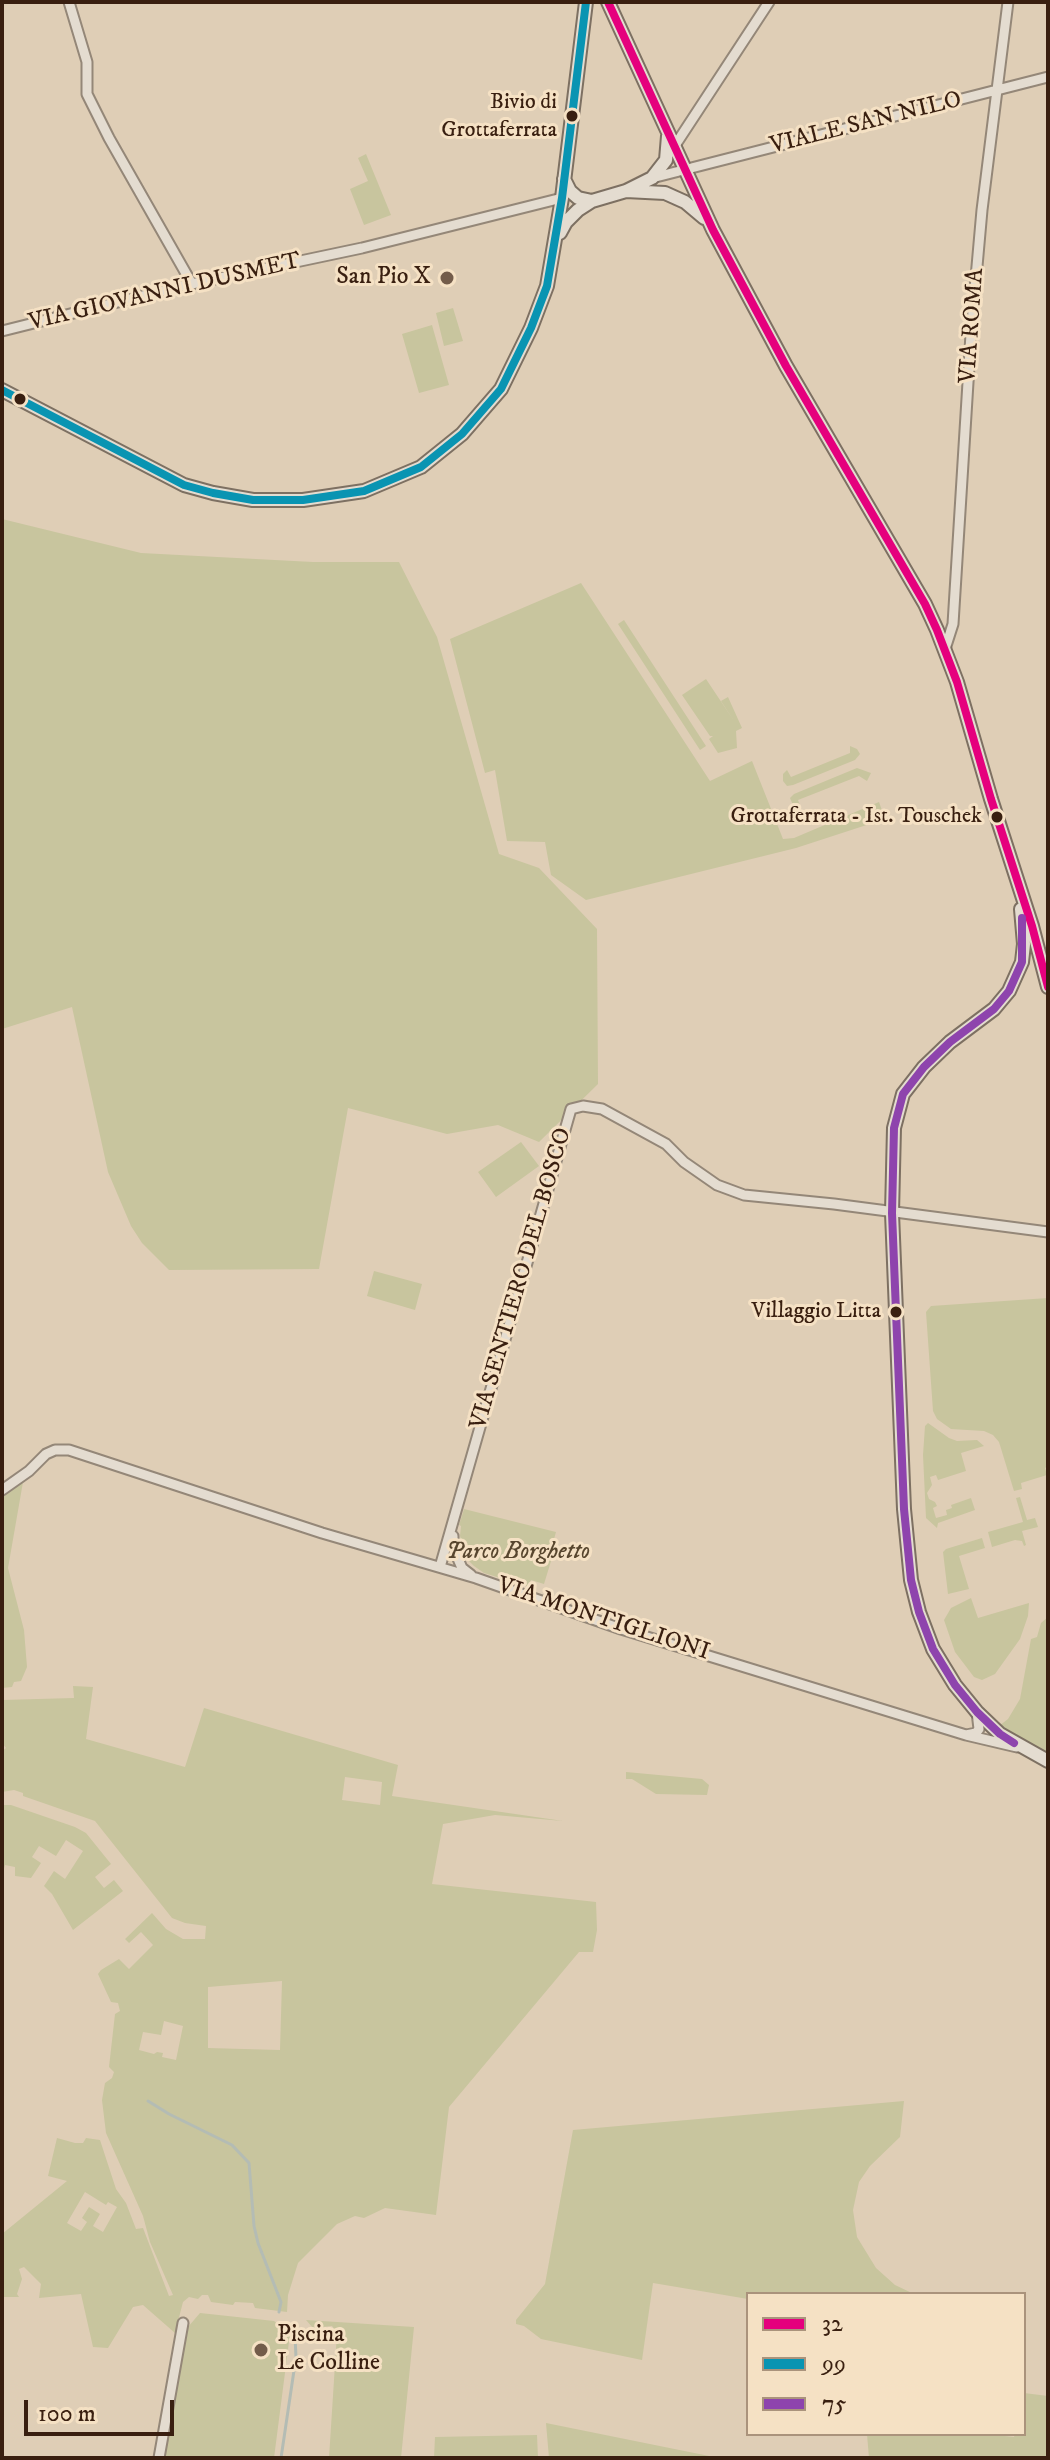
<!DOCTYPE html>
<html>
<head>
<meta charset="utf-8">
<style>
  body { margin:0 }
  #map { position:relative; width:1050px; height:2460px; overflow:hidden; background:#dfceb6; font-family:"IM FELL DW Pica",serif }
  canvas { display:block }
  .frame { position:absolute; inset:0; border:4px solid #391f10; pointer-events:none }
  .legend { position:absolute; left:746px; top:2292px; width:280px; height:144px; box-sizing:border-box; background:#f5e1c4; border:2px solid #aa937c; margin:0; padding:10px 14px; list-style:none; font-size:24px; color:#391f10 }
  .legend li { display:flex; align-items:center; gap:16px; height:40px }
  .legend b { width:40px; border:2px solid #aa937c }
  .scale { position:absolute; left:24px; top:2400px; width:150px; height:36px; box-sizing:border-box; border:4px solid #391f10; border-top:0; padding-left:10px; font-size:24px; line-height:28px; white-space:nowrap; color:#391f10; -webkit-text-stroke:6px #f5e1c4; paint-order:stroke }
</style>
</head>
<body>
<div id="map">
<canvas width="1050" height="2460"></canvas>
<div class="frame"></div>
<ul class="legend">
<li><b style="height:10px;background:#e5007d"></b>32</li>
<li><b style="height:10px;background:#0994b2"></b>99</li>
<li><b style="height:10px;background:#8e44ad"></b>75</li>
</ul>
<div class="scale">100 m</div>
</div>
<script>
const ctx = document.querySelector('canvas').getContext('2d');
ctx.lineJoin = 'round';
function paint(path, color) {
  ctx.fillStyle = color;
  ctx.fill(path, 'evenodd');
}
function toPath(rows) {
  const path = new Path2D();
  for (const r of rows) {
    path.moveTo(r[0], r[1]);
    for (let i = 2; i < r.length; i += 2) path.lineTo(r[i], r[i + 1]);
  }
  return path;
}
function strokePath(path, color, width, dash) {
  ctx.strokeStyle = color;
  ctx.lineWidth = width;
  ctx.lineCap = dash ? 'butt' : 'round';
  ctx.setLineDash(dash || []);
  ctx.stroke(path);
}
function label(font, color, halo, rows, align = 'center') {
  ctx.font = font + ' "IM FELL DW Pica",serif';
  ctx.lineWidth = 6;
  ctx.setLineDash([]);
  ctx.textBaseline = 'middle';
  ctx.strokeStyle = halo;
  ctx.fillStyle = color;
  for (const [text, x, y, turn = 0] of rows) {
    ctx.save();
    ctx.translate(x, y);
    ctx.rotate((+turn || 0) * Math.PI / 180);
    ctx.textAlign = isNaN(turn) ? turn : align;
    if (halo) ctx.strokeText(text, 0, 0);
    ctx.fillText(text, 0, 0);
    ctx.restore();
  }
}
const green = toPath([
  [366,154,391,215,364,225,350,189,368,181,358,158],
  [453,308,463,341,444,346,436,313],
  [432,325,449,385,419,393,402,334],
  [2,519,141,553,313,562,399,562,437,637,499,854,539,868,597,929,598,1084,539,1142,498,1125,447,1134,348,1108,319,1269,169,1270,142,1243,131,1226,108,1172,72,1007,2,1029],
  [581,583,710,781,752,761,783,839,794,838,879,802,885,819,796,848,586,900,551,875,545,842,507,841,495,770,485,773,450,639],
  [624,620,706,746,700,750,618,624],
  [706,679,734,721,721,701,728,697,742,728,736,731,737,748,718,753,709,739,713,736,710,736,682,695],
  [850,746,857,749,860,754,855,760,793,785,787,786,783,781,783,774,787,770,791,777,850,753],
  [857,768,871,773,867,781,859,776,798,800,801,808,793,805,790,798,794,794],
  [521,1142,539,1166,496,1197,478,1172],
  [374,1271,422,1284,415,1310,367,1296],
  [1048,1298,1048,1466,1045,1468,1047,1475,1021,1483,1022,1489,1014,1491,999,1442,993,1435,984,1431,951,1429,937,1419,933,1411,926,1312,931,1306],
  [928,1423,949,1438,957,1441,977,1440,984,1446,961,1453,966,1471,938,1480,936,1475,930,1477,932,1485,927,1493,929,1499,935,1502,937,1506,933,1508,936,1518,947,1515,946,1510,952,1508,951,1505,971,1498,975,1510,938,1523,937,1528,926,1518,923,1455,925,1426],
  [23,1482,8,1568,24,1630,27,1667,21,1681,14,1682,12,1687,2,1688,2,1496],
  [1020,1497,1027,1520,1035,1518,1038,1527,1022,1531,1026,1545,1024,1546,1022,1541,1015,1540,992,1547,988,1532,1023,1522,1016,1498],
  [464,1509,556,1532,552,1546,555,1548,544,1584,531,1580,529,1587,484,1573,474,1566,468,1560,460,1536,461,1526,459,1525],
  [982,1538,985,1548,959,1556,969,1589,948,1594,943,1552,946,1549],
  [971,1598,978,1618,1029,1603,1028,1616,1020,1639,995,1674,982,1680,974,1677,955,1652,944,1620,951,1608],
  [1048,1617,1048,1756,999,1726,1008,1719,1020,1699,1031,1639,1037,1637,1041,1623],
  [73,1686,93,1687,86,1739,185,1767,204,1708,398,1765,392,1796,563,1821,495,1815,443,1824,432,1884,596,1902,597,1930,593,1952,579,1952,449,2107,436,2215,385,2208,364,2218,355,2216,337,2224,298,2263,288,2295,287,2312,255,2308,253,2303,235,2302,233,2305,211,2302,208,2295,202,2295,198,2299,189,2297,183,2302,175,2333,143,2305,133,2307,108,2348,93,2347,81,2294,39,2298,41,2284,24,2267,19,2269,22,2279,17,2294,19,2297,2,2297,2,2234,67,2181,48,2176,57,2138,75,2143,83,2143,86,2138,100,2140,116,2189,126,2203,136,2229,143,2228,169,2296,173,2295,150,2242,143,2216,106,2133,102,2100,105,2083,112,2078,114,2072,109,2067,115,2014,120,2011,118,2003,111,2002,98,1974,101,1970,119,1959,129,1969,153,1945,141,1932,129,1943,125,1939,152,1913,166,1929,183,1939,205,1939,206,1926,185,1923,172,1918,95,1821,23,1796,23,1793,14,1790,2,1792,2,1751,6,1748,2,1743,2,1700,74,1698],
  [345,1777,382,1782,380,1805,342,1800],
  [282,1981,280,2050,208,2048,208,1987],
  [164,2021,183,2026,176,2060,162,2057,163,2053,157,2052,154,2054,139,2050,143,2032,161,2035],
  [85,2192,106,2205,108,2202,117,2207,103,2232,93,2226,100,2214,89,2207,82,2218,87,2222,81,2231,67,2223],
  [626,1772,702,1779,709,1785,707,1795,656,1794,632,1779,626,1779],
  [2,1805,11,1805,75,1827,86,1833,111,1864,95,1877,104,1888,114,1880,123,1891,73,1930,52,1894,44,1886,54,1871,65,1879,83,1851,66,1840,56,1856,39,1846,32,1857,41,1863,31,1878,15,1876,15,1867,5,1865,2,1876],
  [904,2101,900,2137,870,2166,859,2182,853,2210,857,2237,876,2268,895,2285,914,2294,748,2294,748,2299,653,2283,642,2360,541,2339,524,2326,516,2324,516,2320,545,2284,573,2130],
  [200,2313,274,2321,290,2334,274,2458,164,2458,188,2327],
  [306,2320,414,2327,401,2458,329,2458,337,2333,332,2326,313,2328],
  [1024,2393,1048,2396,1048,2458,869,2458,867,2434,986,2434,1014,2437,1015,2434,1024,2434],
  [546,2423,719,2458,549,2458],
  [537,2435,538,2458,434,2458,435,2437]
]);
const stream = toPath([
  [148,2101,169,2114,232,2145,249,2163,254,2226,258,2243,281,2302,279,2312],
  [281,2458,296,2357,295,2337,283,2323]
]);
const street = toPath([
  [69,2,87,62,87,94,109,138,192,284],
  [674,147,769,2],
  [652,178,1048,77],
  [2,331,182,286,362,248,562,198],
  [945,649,953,624,971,334,982,210,1008,2],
  [2,1490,29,1471,46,1454,55,1450,69,1450,322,1533,476,1578,621,1629,966,1735,1017,1747],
  [453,1536,453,1547,462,1568,471,1575],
  [440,1567,571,1109,583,1106,602,1109,666,1144,684,1162,717,1185,744,1195,834,1204,1048,1232],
  [966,1735,976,1733,979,1729,977,1712],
  [159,2458,183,2323]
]);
const secondary = toPath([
  [608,2,713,230,786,366,925,604,937,630,957,682,991,799,1032,926,1048,987],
  [564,179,570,191,578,198,592,201],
  [626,191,665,193,685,202,704,218],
  [560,233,566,222,578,210,592,201,626,191,652,178,666,160,668,136],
  [2,390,184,485,213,493,253,500,303,500,364,491,421,467,462,434,501,389,531,328,547,286,562,198,586,2],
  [1021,909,1024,944,1022,962,1009,991,994,1009,950,1042,924,1067,903,1094,894,1128,892,1213,904,1509,911,1580,919,1612,933,1649,955,1685,977,1712,1000,1734,1048,1761]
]);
const bus1 = toPath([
  [608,2,713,230,786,366,925,604,937,630,957,682,991,799,1032,926,1048,987]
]);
const bus2 = toPath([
  [2,390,184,485,213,493,253,500,303,500,364,491,421,467,462,434,501,389,531,328,547,286,562,198,586,2]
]);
const bus3 = toPath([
  [1014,1743,1000,1734,977,1712,955,1685,933,1649,919,1612,911,1580,904,1509,892,1213,894,1128,903,1094,924,1067,950,1042,994,1009,1009,991,1022,962,1022,918]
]);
const markers = [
  [572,116,7,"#391f10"],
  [447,278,8,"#735c4a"],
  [20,399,7,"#391f10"],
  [997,817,7,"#391f10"],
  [896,1312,7,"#391f10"],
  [261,2350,8,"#735c4a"]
];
const busNames = [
  ["Bivio di",557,103],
  ["Grottaferrata",557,131],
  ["Grottaferrata - Ist. Touschek",982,817],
  ["Villaggio Litta",881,1312]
];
const streetNames = [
  ["VIALE SAN NILO",866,124,-14],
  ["VIA GIOVANNI DUSMET",165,293,-13],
  ["VIA ROMA",973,326,-86],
  ["VIA SENTIERO DEL BOSCO",522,1279,-74],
  ["VIA MONTIGLIONI",603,1620,18]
];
const poiNames = [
  ["San Pio X",431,278],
  ["Piscina",277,2336,"left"],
  ["Le Colline",277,2364,"left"]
];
const parkNames = [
  ["Parco Borghetto",518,1553]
];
paint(green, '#c8c59e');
strokePath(stream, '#b4bcb4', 3);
strokePath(street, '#948778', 13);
strokePath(secondary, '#7d7062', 16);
strokePath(street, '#e4dcd0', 9);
strokePath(secondary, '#e4dcd0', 12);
strokePath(bus1, '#e5007d', 8);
strokePath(bus2, '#0994b2', 8);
strokePath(bus3, '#8e44ad', 8);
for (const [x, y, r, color] of markers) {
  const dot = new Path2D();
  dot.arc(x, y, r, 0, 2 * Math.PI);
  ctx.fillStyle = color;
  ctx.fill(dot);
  strokePath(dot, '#f5e1c4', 3);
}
label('22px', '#391f10', '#f5e1c4', busNames, 'right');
label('24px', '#391f10', '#f5e1c4', streetNames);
label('24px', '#391f10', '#f5e1c4', poiNames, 'right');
label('italic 24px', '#58462e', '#f5e1c4', parkNames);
</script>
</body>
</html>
